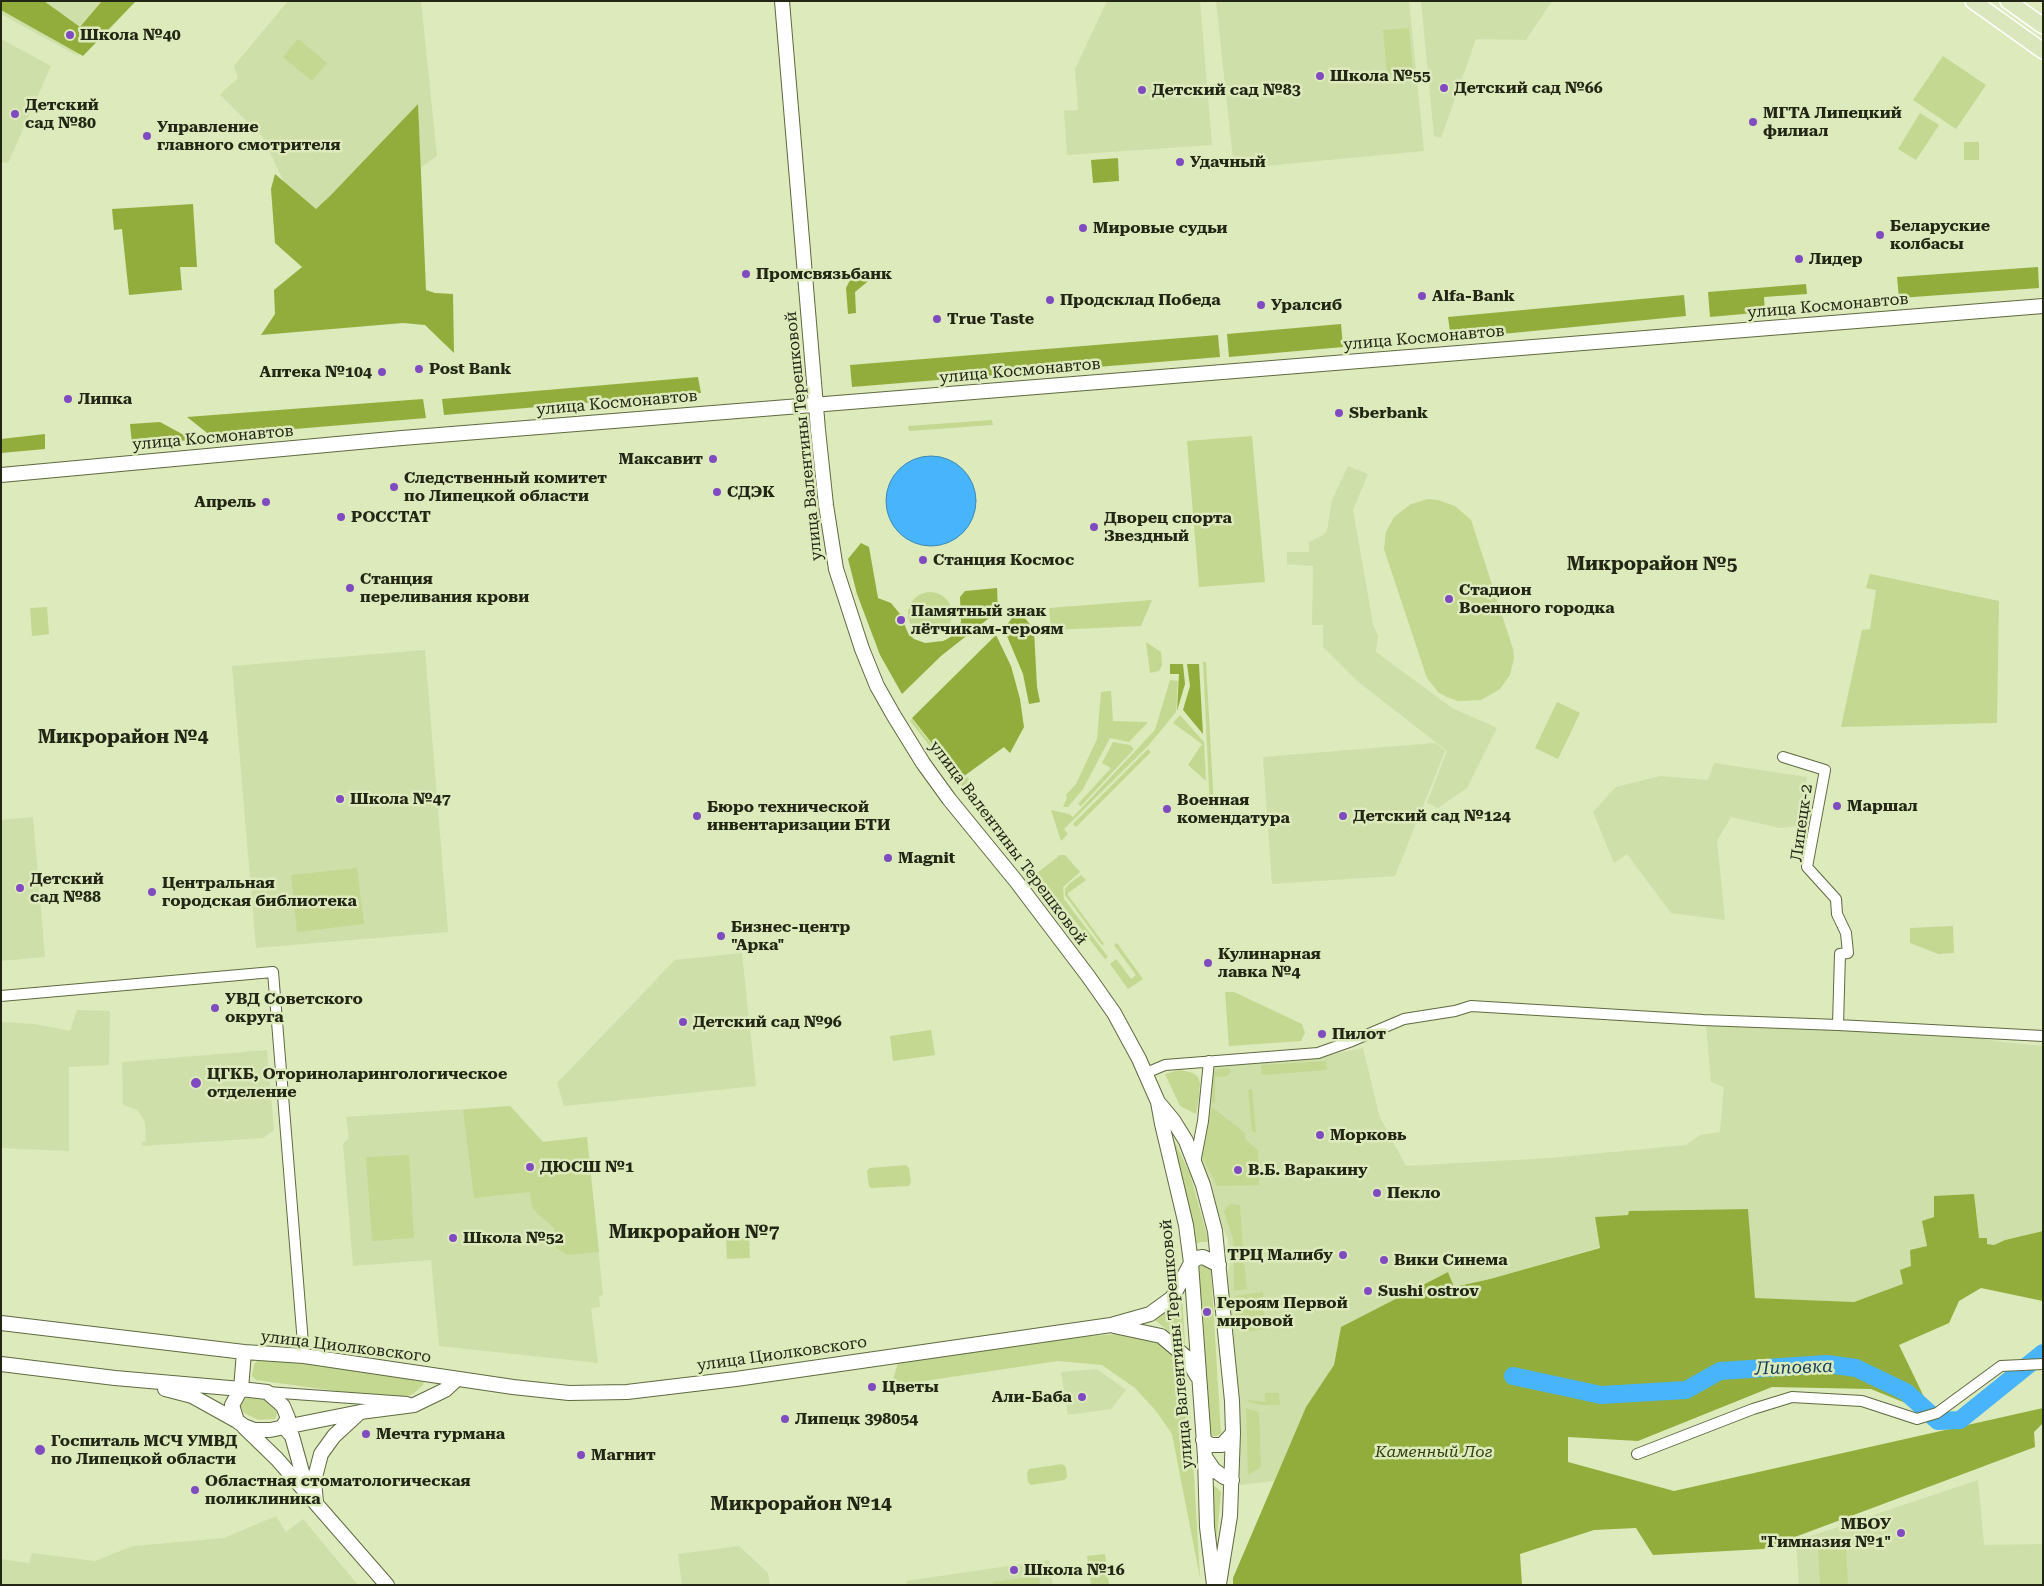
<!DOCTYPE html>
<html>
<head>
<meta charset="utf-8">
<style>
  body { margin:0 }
  #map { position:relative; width:2044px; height:1586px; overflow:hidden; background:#dceabc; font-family:"Roboto Serif",serif }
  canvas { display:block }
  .frame { position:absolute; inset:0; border:2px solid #222615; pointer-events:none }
</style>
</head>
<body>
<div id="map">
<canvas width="2044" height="1586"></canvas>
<div class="frame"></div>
</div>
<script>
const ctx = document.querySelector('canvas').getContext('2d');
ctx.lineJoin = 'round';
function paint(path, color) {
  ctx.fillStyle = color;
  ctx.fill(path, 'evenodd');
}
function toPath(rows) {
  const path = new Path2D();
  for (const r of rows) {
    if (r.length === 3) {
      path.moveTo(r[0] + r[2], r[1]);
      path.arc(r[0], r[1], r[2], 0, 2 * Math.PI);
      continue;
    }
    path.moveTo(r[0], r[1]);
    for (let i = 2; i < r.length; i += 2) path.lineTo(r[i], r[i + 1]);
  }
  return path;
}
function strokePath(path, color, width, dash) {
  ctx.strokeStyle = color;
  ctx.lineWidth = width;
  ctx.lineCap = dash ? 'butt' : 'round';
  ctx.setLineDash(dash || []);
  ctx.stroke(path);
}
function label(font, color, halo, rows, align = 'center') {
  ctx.font = font + ' "Roboto Serif",serif';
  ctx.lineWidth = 5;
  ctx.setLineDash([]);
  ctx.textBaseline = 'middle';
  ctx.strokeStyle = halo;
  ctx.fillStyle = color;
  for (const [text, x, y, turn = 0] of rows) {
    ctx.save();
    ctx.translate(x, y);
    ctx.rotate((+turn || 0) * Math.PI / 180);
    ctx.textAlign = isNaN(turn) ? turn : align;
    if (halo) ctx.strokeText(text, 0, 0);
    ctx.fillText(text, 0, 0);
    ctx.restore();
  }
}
const built = toPath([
  [1,1,134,1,78,56,1,14],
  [288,1,421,1,437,156,390,189,306,228,262,136,220,95,238,78,234,66],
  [1107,1,1200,1,1212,145,1067,155,1064,111,1078,110,1075,69],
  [1216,1,1409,1,1424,151,1234,169],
  [1421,1,1552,1,1526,40,1476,39,1441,138,1434,136],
  [1,39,51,66,8,163,1,162],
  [1348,466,1368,474,1353,510,1373,624,1378,637,1376,652,1452,708,1497,728,1467,788,1438,808,1427,803,1447,751,1356,680,1323,647,1323,625,1312,625,1313,566,1287,564,1287,552,1309,552,1309,542,1322,536,1327,531,1332,500],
  [425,650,448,932,256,948,232,666],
  [1435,743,1445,751,1395,876,1272,884,1263,757],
  [1714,763,1807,777,1798,826,1780,828,1731,817,1717,841,1725,920,1671,913,1627,854,1614,863,1593,812,1616,787,1660,776,1708,780],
  [33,817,45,957,1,961,1,820],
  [742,953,756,1086,564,1106,557,1083,675,960],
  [77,1010,110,1011,109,1065,69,1067,69,1151,1,1148,1,1022,35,1024,70,1031],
  [1706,1025,1964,1035,2002,1042,2043,1046,2043,1231,2005,1240,1994,1245,1987,1244,1979,1239,1934,1196,1934,1217,1927,1247,1911,1266,1903,1285,1854,1302,1755,1298,1747,1209,1629,1211,1629,1215,1595,1217,1600,1247,1490,1279,1454,1287,1448,1272,1341,1327,1334,1365,1306,1407,1274,1481,1240,1485,1238,1403,1226,1280,1230,1264,1228,1239,1218,1217,1200,1160,1212,1064,1320,1057,1363,1048,1379,1115,1406,1166,1550,1158,1686,1145,1700,1135,1720,1132,1724,1087,1711,1082],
  [267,1050,274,1130,263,1138,142,1146,142,1142,146,1141,145,1123,138,1110,123,1105,122,1062],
  [510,1106,543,1142,587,1137,603,1295,599,1296,600,1307,591,1308,598,1363,439,1346,431,1260,353,1266,343,1144,349,1138,346,1117],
  [1097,1369,1126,1390,1111,1409,1068,1415,1061,1372],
  [1978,1480,1984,1545,2043,1544,2043,1585,1799,1585,1796,1541],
  [276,1516,286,1532,303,1519,358,1585,1,1585,1,1559,29,1563,32,1553,95,1561,133,1546,224,1538],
  [739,1546,768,1573,770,1585,682,1585,678,1554],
  [1049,1560,1053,1585,907,1585,906,1581]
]);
const green = toPath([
  [1409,28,1413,72,1387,74,1383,30],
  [298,39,327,63,312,81,283,57],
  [1943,56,1986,85,1956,129,1913,100],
  [1920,113,1939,125,1916,160,1898,149],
  [1964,142,1979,142,1979,160,1964,160],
  [992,420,993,425,909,431,908,426],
  [1252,436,1265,582,1199,587,1187,441],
  [1428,499,1438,500,1455,506,1471,520,1513,649,1514,658,1510,675,1500,689,1481,700,1458,701,1447,697,1438,692,1427,678,1384,549,1386,532,1394,517,1411,504],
  [1870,574,1999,601,1997,723,1841,727,1862,630,1870,629,1876,590,1866,588],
  [930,614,22],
  [1152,600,1141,626,1051,630,1049,608],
  [47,607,49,634,32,636,30,608],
  [1146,642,1161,652,1162,665,1159,671,1150,673],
  [1203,662,1206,662,1214,808,1210,808],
  [1170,680,1178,681,1176,712,1148,746,1064,829,1068,834,1061,841,1051,810,1069,814,1073,817,1155,730],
  [1111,691,1113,721,1148,722,1129,742,1110,738,1083,789,1068,807,1063,807,1067,798,1066,795,1076,784,1097,739,1101,692],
  [1557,702,1580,713,1558,759,1535,748],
  [1180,715,1204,742,1206,781,1188,765,1202,744,1173,723],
  [912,719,960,781,967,777,974,786,966,792,910,721],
  [1113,742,1130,745,1134,749,1081,806,1078,804,1111,768,1102,763],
  [1148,749,1151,752,1076,827,1073,824],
  [1060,855,1065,855,1080,872,1063,887,1064,899,1108,957,1105,959,1037,873],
  [357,868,364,924,297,932,291,875],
  [1081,875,1086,880,1068,893,1068,895,1104,944,1102,945,1065,895,1065,889,1069,884],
  [1953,926,1954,953,1938,954,1910,943,1910,928],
  [1117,943,1143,979,1128,989,1110,964,1116,959,1131,979,1136,975,1114,945],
  [1225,992,1234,992,1302,1024,1305,1033,1301,1041,1229,1046],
  [931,1030,935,1055,893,1061,890,1036],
  [1326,1061,1327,1070,1262,1075,1261,1065],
  [1229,1068,1232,1071,1227,1076,1215,1077,1215,1103,1212,1103,1213,1076,1214,1072,1218,1069],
  [1180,1070,1193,1073,1198,1077,1200,1083,1199,1097,1196,1114,1180,1106,1165,1074],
  [1252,1089,1256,1133,1252,1131,1248,1090],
  [510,1106,543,1142,587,1137,599,1252,568,1255,556,1248,554,1228,532,1208,530,1192,474,1198,463,1110],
  [1212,1107,1245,1133,1245,1139,1258,1150,1259,1185,1217,1186,1202,1157,1203,1142],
  [1166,1123,1190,1174,1209,1242,1201,1242,1192,1245,1181,1172],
  [409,1155,414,1238,372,1241,366,1157],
  [906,1165,909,1168,911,1182,909,1186,871,1188,869,1186,867,1171,870,1168],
  [1230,1204,1240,1205,1243,1248,1234,1250,1233,1238,1224,1213,1225,1209],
  [749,1237,750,1258,727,1259,726,1238],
  [1243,1252,1247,1289,1234,1291,1234,1253],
  [1204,1265,1209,1266,1211,1271,1221,1433,1217,1436,1212,1436,1209,1433,1198,1277,1199,1267],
  [1263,1292,1265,1329,1246,1332,1240,1329,1236,1323,1234,1296],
  [1182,1294,1185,1344,1155,1320,1169,1309],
  [1121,1334,1160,1342,1171,1352,1182,1375,1190,1409,1200,1578,1172,1434,1156,1411,1135,1388,1102,1365,1058,1361,891,1386,898,1363,1074,1337],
  [267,1357,421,1379,424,1382,423,1385,413,1394,396,1399,256,1380,252,1376,254,1364,259,1359],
  [253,1393,275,1404,278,1411,275,1419,259,1420,244,1413,239,1404,242,1396],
  [1265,1393,1279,1393,1280,1405,1261,1405,1249,1402,1248,1400,1265,1402],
  [1246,1408,1259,1412,1261,1467,1248,1475],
  [1062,1464,1066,1467,1067,1477,1064,1480,1031,1485,1028,1482,1027,1473,1029,1469],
  [1208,1480,1221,1492,1215,1557],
  [1846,1546,1848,1585,1820,1585,1818,1547],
  [1105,1554,1109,1584,1091,1585,1087,1556],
  [1039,1576,1040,1585,993,1585,993,1582]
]);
const forest = toPath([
  [1,1,44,1,80,27,102,1,136,1,83,56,1,10],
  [418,104,426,290,435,293,453,294,454,353,425,325,403,323,261,335,275,314,274,290,302,267,275,243,271,189,275,174,316,209,330,196],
  [1118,158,1119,181,1093,183,1091,160],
  [193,204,197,267,180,267,182,290,129,295,122,229,114,230,112,209],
  [2038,267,2039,288,1899,298,1897,277],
  [871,274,872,278,855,292,856,313,848,314,846,288,852,276],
  [1806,284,1807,294,1764,297,1765,312,1710,317,1708,292],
  [1684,295,1686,316,1451,339,1448,317],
  [1341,324,1343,347,1229,357,1227,334],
  [1218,335,1220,357,852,387,850,365],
  [698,377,701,393,444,415,442,399],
  [423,399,426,418,211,436,187,417],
  [160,422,193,440,132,444,130,424],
  [45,434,45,449,1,453,1,439],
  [861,543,869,547,878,598,891,603,900,614,908,633,914,639,925,643,943,641,949,638,957,630,961,622,960,597,965,591,997,588,998,611,941,656,902,694,880,655,857,594,848,559],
  [1012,618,1025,618,1034,630,1037,687,1040,702,1029,704,1023,674,1004,629],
  [996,635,1011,666,1020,699,1024,727,1010,753,1004,747,960,779,912,718],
  [1170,664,1183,664,1185,684,1177,711,1179,674,1170,674],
  [1187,664,1199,664,1203,734,1183,710,1190,686],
  [1974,1194,1979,1238,1987,1238,1987,1244,1994,1245,2005,1240,2043,1231,2043,1301,1981,1288,1959,1301,1949,1323,1899,1345,1925,1399,1920,1409,1871,1389,1772,1387,1638,1441,1568,1437,1568,1462,1674,1491,2043,1408,2043,1423,2034,1432,2035,1447,1763,1549,1653,1555,1636,1528,1594,1530,1520,1554,1522,1585,1233,1585,1233,1578,1306,1407,1334,1365,1341,1327,1448,1272,1454,1287,1490,1279,1600,1248,1595,1217,1628,1215,1629,1211,1748,1209,1755,1298,1854,1302,1903,1284,1900,1270,1911,1266,1910,1250,1927,1246,1922,1221,1934,1217,1934,1196]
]);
const water = toPath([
  [931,501,45]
]);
const river = toPath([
  [1513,1376,1601,1395,1686,1390,1720,1371,1827,1364,1856,1368,1906,1392,1938,1421,1960,1420,2043,1353]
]);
const street = toPath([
  [1783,757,1825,770,1807,867,1836,899,1837,914,1846,933,1848,953,1840,954,1838,1025],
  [1,996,273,972,304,1356],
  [1146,1073,1165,1065,1318,1053,1352,1041,1404,1019,1455,1011,1471,1006,1703,1020,1838,1025,2043,1036],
  [1195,1163,1203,1121,1209,1061],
  [267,1392,407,1402],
  [1637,1454,1753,1409,1792,1397,1862,1401,1917,1419,1937,1413,2001,1366,2043,1364]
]);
const secondary = toPath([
  [782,1,818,430,826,505,836,569,862,649,877,686,894,716,923,763,949,799,1016,881,1088,976,1114,1013,1139,1059,1158,1102,1162,1124,1186,1225,1191,1263,1205,1457,1207,1527,1214,1585],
  [1,475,402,438,2043,306],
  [1158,1102,1173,1120,1186,1141,1203,1185,1215,1231,1232,1401,1233,1433,1230,1516,1219,1584],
  [1,1323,244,1352,304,1356,513,1387,569,1393,627,1392,736,1379,1111,1325,1150,1314,1172,1298,1191,1263,1197,1258,1203,1257,1219,1265],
  [1114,1326,1161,1336,1186,1357,1197,1376],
  [1,1364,115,1378,241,1389,244,1352],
  [165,1389,192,1396,237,1421],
  [283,1426,288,1418,283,1406,267,1392,241,1389,232,1405,237,1421,244,1426,254,1430,270,1430,360,1412,414,1405,445,1390,457,1379],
  [283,1426,292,1436,302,1472,310,1489],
  [244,1427,277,1459,387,1585],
  [1203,1440,1211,1445,1222,1445,1233,1433],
  [1205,1457,1214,1470,1224,1477,1232,1480],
  [316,1502,314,1481,321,1454,334,1436,360,1412]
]);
const primary = toPath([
  [1973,1,2043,51],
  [2008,1,2043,26]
]);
const markers = [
  [70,35,5,"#804ac1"],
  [1320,76,5,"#804ac1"],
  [1444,88,5,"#804ac1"],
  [1142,90,5,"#804ac1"],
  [15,114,5,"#804ac1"],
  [1753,122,5,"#804ac1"],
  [147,136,5,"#804ac1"],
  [1180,162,5,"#804ac1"],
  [1083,228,5,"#804ac1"],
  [1880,235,5,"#804ac1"],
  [1799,259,5,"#804ac1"],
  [746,274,5,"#804ac1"],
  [1422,296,5,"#804ac1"],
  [1050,300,5,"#804ac1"],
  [1261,305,5,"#804ac1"],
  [937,319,5,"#804ac1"],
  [419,369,5,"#804ac1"],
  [382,372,5,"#804ac1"],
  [68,399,5,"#804ac1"],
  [1339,413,5,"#804ac1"],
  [713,459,5,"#804ac1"],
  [394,487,5,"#804ac1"],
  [717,492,5,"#804ac1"],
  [266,502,5,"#804ac1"],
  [341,517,5,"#804ac1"],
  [1094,527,5,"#804ac1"],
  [923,560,5,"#804ac1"],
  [350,588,5,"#804ac1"],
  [1449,599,5,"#804ac1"],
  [901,620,5,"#804ac1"],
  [340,799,5,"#804ac1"],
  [1837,806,5,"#804ac1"],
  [1167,809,5,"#804ac1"],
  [697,816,5,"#804ac1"],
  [1343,816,5,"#804ac1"],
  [888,858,5,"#804ac1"],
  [20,888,5,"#804ac1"],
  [152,892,5,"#804ac1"],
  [721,936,5,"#804ac1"],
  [1208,963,5,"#804ac1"],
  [215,1008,5,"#804ac1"],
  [683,1022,5,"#804ac1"],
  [1322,1034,5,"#804ac1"],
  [196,1083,6,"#804ac1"],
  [1320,1135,5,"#804ac1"],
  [530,1167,5,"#804ac1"],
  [1238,1170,5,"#804ac1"],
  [1377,1193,5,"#804ac1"],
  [453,1238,5,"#804ac1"],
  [1343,1255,5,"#804ac1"],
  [1384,1260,5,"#804ac1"],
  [1368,1291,5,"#804ac1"],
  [1207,1312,5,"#804ac1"],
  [872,1387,5,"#804ac1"],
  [1082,1397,5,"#804ac1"],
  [785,1419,5,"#804ac1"],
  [366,1434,5,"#804ac1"],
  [40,1450,6,"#804ac1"],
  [581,1455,5,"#804ac1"],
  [195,1490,5,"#804ac1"],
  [1901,1533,5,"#804ac1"],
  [1014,1570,5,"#804ac1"]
];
const poiNames = [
  ["Школа №40",80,35],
  ["Школа №55",1330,76],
  ["Детский сад №66",1454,88],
  ["Детский сад №83",1152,90],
  ["Детский",25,105],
  ["сад №80",25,123],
  ["МГТА Липецкий",1763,113],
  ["филиал",1763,131],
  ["Управление",157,127],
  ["главного смотрителя",157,145],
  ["Удачный",1190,162],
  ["Беларуские",1890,226],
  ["колбасы",1890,244],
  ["Мировые судьи",1093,228],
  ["Лидер",1809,259],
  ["Промсвязьбанк",756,274],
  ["Alfa-Bank",1432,296],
  ["Продсклад Победа",1060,300],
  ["Уралсиб",1271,305],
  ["True Taste",947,319],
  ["Post Bank",429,369],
  ["Аптека №104",372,372,"right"],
  ["Липка",78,399],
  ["Sberbank",1349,413],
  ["Максавит",703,459,"right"],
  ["Следственный комитет",404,478],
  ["по Липецкой области",404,496],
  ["СДЭК",727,492],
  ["Апрель",256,502,"right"],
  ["РОССТАТ",351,517],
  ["Дворец спорта",1104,518],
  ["Звездный",1104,536],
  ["Станция Космос",933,560],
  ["Станция",360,579],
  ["переливания крови",360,597],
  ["Стадион",1459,590],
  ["Военного городка",1459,608],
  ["Памятный знак",911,611],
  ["лётчикам-героям",911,629],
  ["Школа №47",350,799],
  ["Военная",1177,800],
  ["комендатура",1177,818],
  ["Маршал",1847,806],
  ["Бюро технической",707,807],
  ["инвентаризации БТИ",707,825],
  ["Детский сад №124",1353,816],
  ["Magnit",898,858],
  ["Детский",30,879],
  ["сад №88",30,897],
  ["Центральная",162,883],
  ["городская библиотека",162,901],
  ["Бизнес-центр",731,927],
  ["\"Арка\"",731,945],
  ["Кулинарная",1218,954],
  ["лавка №4",1218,972],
  ["УВД Советского",225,999],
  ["округа",225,1017],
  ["Детский сад №96",693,1022],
  ["Пилот",1332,1034],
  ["ЦГКБ, Оториноларингологическое",207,1074],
  ["отделение",207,1092],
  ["Морковь",1330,1135],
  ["ДЮСШ №1",540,1167],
  ["В.Б. Варакину",1248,1170],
  ["Пекло",1387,1193],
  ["Школа №52",463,1238],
  ["ТРЦ Малибу",1333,1255,"right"],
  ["Вики Синема",1394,1260],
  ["Sushi ostrov",1378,1291],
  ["Героям Первой",1217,1303],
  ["мировой",1217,1321],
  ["Цветы",882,1387],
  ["Али-Баба",1072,1397,"right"],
  ["Липецк 398054",795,1419],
  ["Мечта гурмана",376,1434],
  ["Госпиталь МСЧ УМВД",51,1441],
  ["по Липецкой области",51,1459],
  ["Магнит",591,1455],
  ["Областная стоматологическая",205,1481],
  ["поликлиника",205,1499],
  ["МБОУ",1891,1524,"right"],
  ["\"Гимназия №1\"",1891,1542,"right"],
  ["Школа №16",1024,1570]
];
const streetNames = [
  ["улица Космонавтов",1828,306,-5],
  ["улица Космонавтов",1424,338,-5],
  ["улица Космонавтов",1020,371,-5],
  ["улица Космонавтов",617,403,-5],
  ["улица Валентины Терешковой",804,436,-96],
  ["улица Космонавтов",213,438,-5],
  ["Липецк-2",1802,823,-82],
  ["улица Валентины Терешковой",1008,843,53],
  ["улица Валентины Терешковой",1177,1344,-95],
  ["улица Циолковского",346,1347,7],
  ["улица Циолковского",782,1354,-8]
];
const parkNames = [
  ["Каменный Лог",1434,1452]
];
const waterNames = [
  ["Липовка",1794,1368,-2]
];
const quarterNames = [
  ["Микрорайон №5",1652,564],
  ["Микрорайон №4",123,737],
  ["Микрорайон №7",694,1232],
  ["Микрорайон №14",801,1504]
];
paint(built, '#cfdfa9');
paint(green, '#c4d892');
paint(forest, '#92ad3b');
paint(water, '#48b4fb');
strokePath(water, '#3d89b6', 1);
strokePath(river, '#48b4fb', 18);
strokePath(street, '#5e6a40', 12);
strokePath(secondary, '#5e6a40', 16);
strokePath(primary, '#fff', 18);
strokePath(street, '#fff', 10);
strokePath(secondary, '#fff', 14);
strokePath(primary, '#dae6bb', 15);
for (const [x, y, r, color] of markers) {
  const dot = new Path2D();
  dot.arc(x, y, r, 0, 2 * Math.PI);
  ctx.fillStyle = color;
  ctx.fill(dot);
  strokePath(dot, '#dceabc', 2);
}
label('bold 16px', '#222615', '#dceabc', poiNames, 'left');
label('16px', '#222615', '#dceabc', streetNames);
label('italic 16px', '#343f11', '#dceabc', parkNames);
label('italic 18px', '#14405c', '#dceabc', waterNames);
label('bold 19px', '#222615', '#dceabc', quarterNames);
</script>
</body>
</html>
